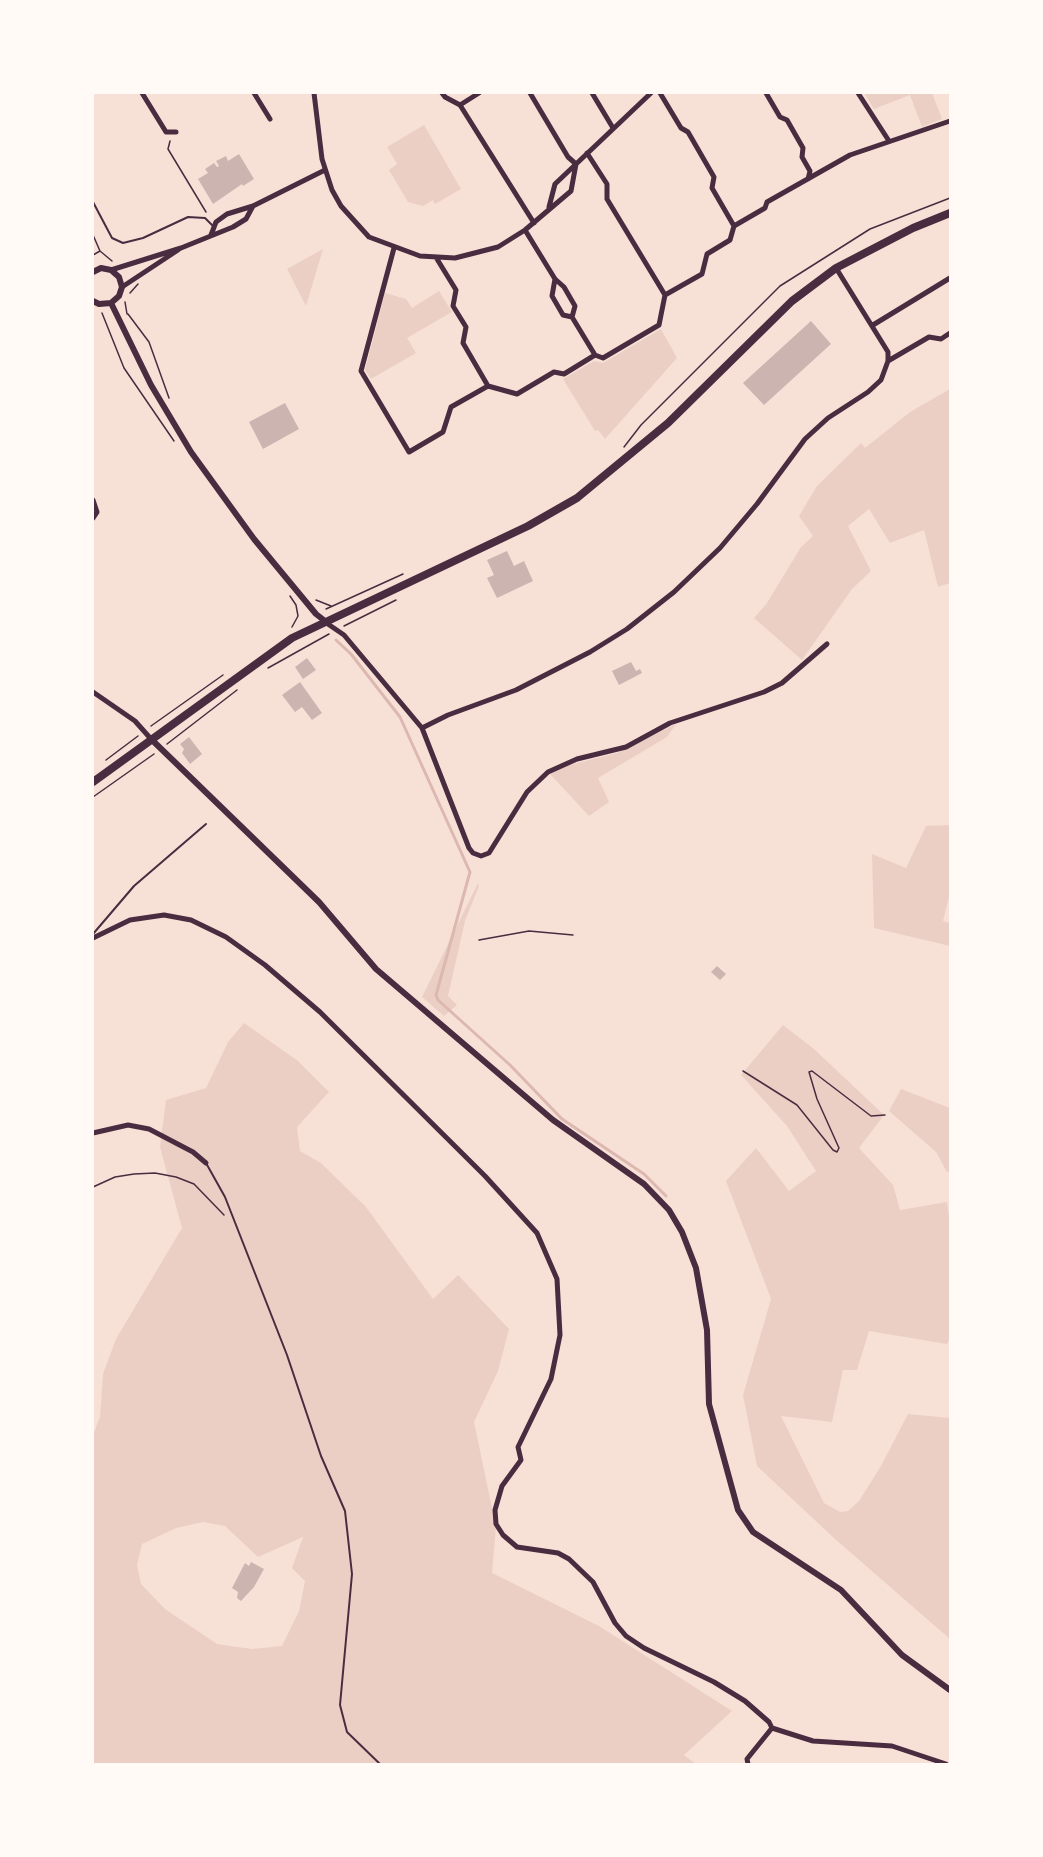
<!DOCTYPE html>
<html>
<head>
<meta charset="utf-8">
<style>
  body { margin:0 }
  #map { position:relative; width:1043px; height:1857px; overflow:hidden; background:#f7e1d7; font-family:"Zilla Slab",serif }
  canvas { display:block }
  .frame { position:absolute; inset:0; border:94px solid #fffaf5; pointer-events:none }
</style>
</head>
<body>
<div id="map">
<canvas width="1043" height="1857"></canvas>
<div class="frame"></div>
</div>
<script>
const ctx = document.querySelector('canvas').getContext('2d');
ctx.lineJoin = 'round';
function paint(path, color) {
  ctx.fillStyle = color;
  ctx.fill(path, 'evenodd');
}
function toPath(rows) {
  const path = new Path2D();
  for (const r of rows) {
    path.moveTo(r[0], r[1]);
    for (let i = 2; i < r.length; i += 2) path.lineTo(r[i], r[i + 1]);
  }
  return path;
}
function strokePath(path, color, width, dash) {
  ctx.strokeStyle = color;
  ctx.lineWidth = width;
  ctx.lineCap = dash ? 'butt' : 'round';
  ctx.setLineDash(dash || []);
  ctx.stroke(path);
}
const green = toPath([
  [864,93,932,93,942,119,922,127,910,95,874,109],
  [424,125,461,189,435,204,433,200,423,206,408,202,389,170,397,164,387,147],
  [323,249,306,306,287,269],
  [439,291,452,312,407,338,416,353,371,379,365,370,385,293,406,299,412,308],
  [661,329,677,358,605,439,598,430,595,431,563,379,594,361,603,363],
  [950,389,950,583,938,587,924,530,890,543,869,509,848,526,871,571,852,589,802,660,754,618,767,603,801,547,813,536,799,516,817,486,861,443,865,448,910,412],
  [676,724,667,737,598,778,609,802,589,816,550,774,569,765,617,753],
  [950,825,950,893,943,921,950,923,950,946,874,928,872,854,906,868,926,826],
  [478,883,479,886,465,921,448,996,457,1005,444,1016,422,997],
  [244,1023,298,1061,329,1092,297,1127,300,1151,321,1163,366,1207,433,1299,458,1275,509,1329,498,1371,474,1422,496,1527,492,1573,599,1626,732,1711,684,1755,696,1764,93,1764,93,1435,100,1417,103,1374,116,1339,182,1228,160,1147,166,1100,206,1088,228,1042],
  [203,1522,225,1526,258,1557,303,1537,292,1568,305,1581,299,1611,282,1646,252,1649,217,1644,165,1609,141,1584,137,1565,142,1544,176,1528],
  [783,1025,814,1049,884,1115,859,1148,893,1185,900,1210,947,1202,950,1222,950,1338,947,1344,869,1331,857,1370,843,1370,832,1422,781,1416,824,1503,840,1512,848,1511,859,1501,881,1466,908,1414,950,1418,950,1639,835,1539,757,1466,743,1395,771,1299,726,1181,756,1148,789,1191,816,1171,787,1126,741,1075],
  [901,1089,950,1108,950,1171,947,1172,936,1152,889,1111]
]);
const stream = toPath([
  [336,640,351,654,400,717,470,872,436,995,438,1000,510,1065,562,1119,644,1174,666,1196]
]);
const building = toPath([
  [239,154,254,179,243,186,242,184,213,204,198,179,208,173,205,169,214,163,217,167,219,166,216,161,226,156,228,161],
  [811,321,831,344,764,405,743,383],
  [285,403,299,429,263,449,249,422],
  [507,551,514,566,524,561,533,581,497,598,487,578,494,575,487,560],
  [307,658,316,670,303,679,295,667],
  [631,662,636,671,640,669,642,673,619,685,612,671],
  [300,682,322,713,312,720,302,707,295,712,282,695],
  [189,737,202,754,190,764,182,753,184,749,180,744],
  [717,966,726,974,720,980,711,972],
  [251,1562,264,1569,254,1587,241,1601,237,1598,238,1592,232,1588,245,1563,249,1566]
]);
const path = toPath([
  [170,141,168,149,206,212],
  [93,235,100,251],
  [93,255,100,251,112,261],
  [130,293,138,284],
  [125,302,127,314],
  [102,313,124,368,174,441],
  [128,314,149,342,169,398],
  [624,447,641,425,780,286,870,229,950,198],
  [290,596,296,605,298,616,292,627],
  [316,600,331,606],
  [326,609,403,574],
  [344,626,396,600],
  [268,668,329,634],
  [151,726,223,675],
  [167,744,237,690],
  [106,760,138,736],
  [93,797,154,754],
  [479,940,529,931,573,935],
  [743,1071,797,1105,833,1150,837,1152,839,1148,817,1099,809,1072,812,1071,871,1116,885,1115],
  [93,1187,115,1177,134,1174,155,1173,176,1177,194,1184,224,1215]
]);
const service = toPath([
  [93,202,112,238,123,243,143,238,188,217,205,218,213,226],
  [93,934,134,886,206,824],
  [206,1163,225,1197,287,1355,321,1456,345,1511,352,1574,340,1705,347,1732,380,1764]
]);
const minor = toPath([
  [142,93,166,132,176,132],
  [254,93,270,119],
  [314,93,322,159,332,190,341,206,369,237,420,256,455,258,498,247,525,230,571,191,576,164],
  [442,93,445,97,460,105,534,223],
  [530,93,568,157,576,164],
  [592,93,613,128],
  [660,93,681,128,688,132,714,177,712,188,734,226],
  [766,93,780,117,787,120,803,148,802,157,810,171,808,179],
  [858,93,889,141],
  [460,105,479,93],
  [587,153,607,184,607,199,665,295],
  [549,207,555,184,651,93],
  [525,230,555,279,564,287,575,306,572,317,595,355],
  [211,235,216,222,227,214,253,206,325,170],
  [394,248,361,371,409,452,443,432,451,407,488,386,517,394,554,372,564,374,595,355,603,358,659,325,665,295,702,274,707,254,730,240,734,226,765,208,767,202,850,155,950,121],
  [437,259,456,290,453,306,466,327,463,343,488,386],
  [111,270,181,248,233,227,246,219,253,206],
  [555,279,552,296,563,315,572,317],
  [122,287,178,250],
  [873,325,950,278],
  [888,361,929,337,941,339,950,333],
  [93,500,97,512,93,518],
  [325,622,344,635,422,728,469,848,473,853,481,856,489,853,527,792,548,772,577,759,626,747,670,723,764,692,782,683,827,644],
  [93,692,135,721,151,739],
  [422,728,448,715,516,690,590,652,627,629,674,592,720,548,757,504,805,439,828,418,868,392,881,380,888,361,888,352,836,268],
  [93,938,130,920,164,915,191,920,226,937,265,965,320,1012,485,1176,537,1233,557,1279,560,1335,551,1379,518,1447,521,1460,502,1486,495,1510,496,1524,503,1535,517,1547,558,1553,569,1559,593,1582,615,1623,626,1636,644,1648,714,1682,745,1701,769,1722,772,1728,813,1741,892,1746,946,1764],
  [93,1133,128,1125,149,1129,193,1152,206,1163],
  [748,1764,747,1759,772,1728]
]);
const tertiary = toPath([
  [93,272,101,268,111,270,119,277,122,287,119,296,111,303,99,304,93,301],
  [111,303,151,385,191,452,254,539,316,614,325,621],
  [151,739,319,902,376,969,553,1120,644,1184,669,1210,682,1232,696,1268,707,1330,709,1404,738,1510,753,1532,841,1590,902,1655,950,1690]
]);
const primary = toPath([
  [93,782,292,638,528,526,577,498,668,423,792,301,836,268,913,228,950,213]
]);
paint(green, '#ebcfc5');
strokePath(stream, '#dcb8b0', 3);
paint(building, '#ccb4b1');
strokePath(path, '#4a2c40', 1.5);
strokePath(service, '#4a2c40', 2);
strokePath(minor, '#4a2c40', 5);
strokePath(tertiary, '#4a2c40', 6);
strokePath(primary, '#4a2c40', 8);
</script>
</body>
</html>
